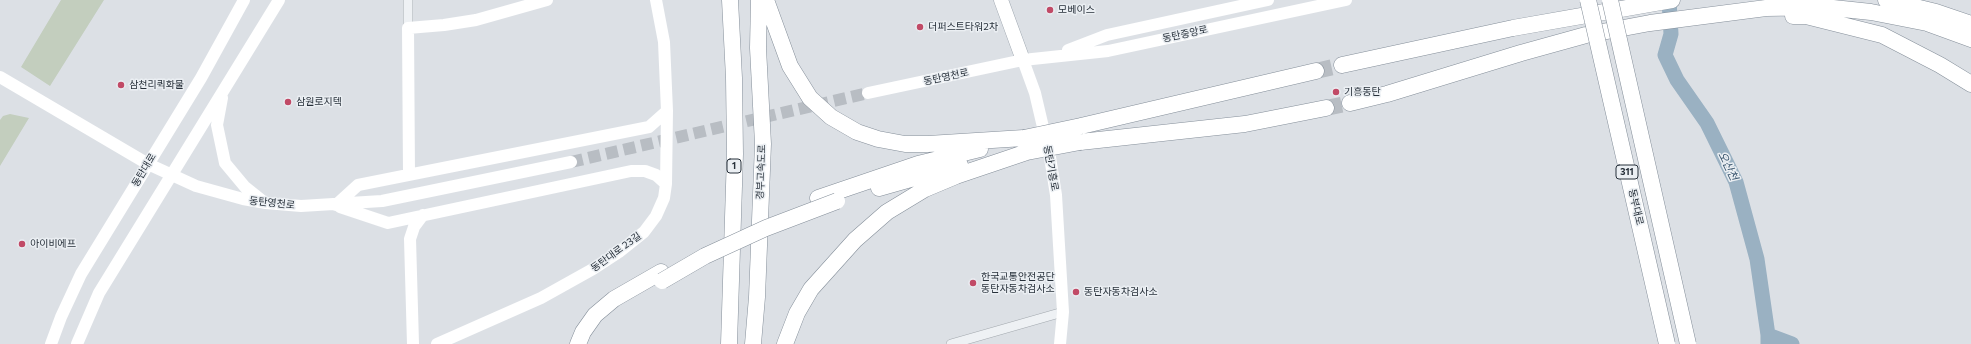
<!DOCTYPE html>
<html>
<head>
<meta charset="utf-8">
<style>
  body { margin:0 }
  canvas { display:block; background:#dce0e5 }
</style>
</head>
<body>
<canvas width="1971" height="344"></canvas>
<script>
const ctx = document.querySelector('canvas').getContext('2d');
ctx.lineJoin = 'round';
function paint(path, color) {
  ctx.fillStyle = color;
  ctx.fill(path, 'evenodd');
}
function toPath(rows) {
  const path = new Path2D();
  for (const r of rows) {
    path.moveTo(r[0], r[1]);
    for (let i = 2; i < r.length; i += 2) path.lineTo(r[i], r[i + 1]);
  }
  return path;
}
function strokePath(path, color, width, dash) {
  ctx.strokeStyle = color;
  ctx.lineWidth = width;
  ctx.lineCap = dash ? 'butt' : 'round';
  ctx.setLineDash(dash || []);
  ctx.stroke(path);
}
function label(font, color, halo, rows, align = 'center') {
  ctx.font = font + ' Commissioner,"Noto Sans KR",sans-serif';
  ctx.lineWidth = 3;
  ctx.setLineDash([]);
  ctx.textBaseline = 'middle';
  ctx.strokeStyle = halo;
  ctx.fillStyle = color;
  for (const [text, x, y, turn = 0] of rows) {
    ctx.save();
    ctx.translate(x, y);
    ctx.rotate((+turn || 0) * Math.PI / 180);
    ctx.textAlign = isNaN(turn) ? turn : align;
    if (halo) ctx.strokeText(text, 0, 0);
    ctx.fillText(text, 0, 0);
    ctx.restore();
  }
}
const green = toPath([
  [61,0,104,0,50,86,21,67],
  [10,114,29,118,0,166,0,120,3,116]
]);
const river = toPath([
  [1669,0,1671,34,1665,55,1677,80,1707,123,1736,182,1757,259,1768,335,1768,344],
  [1768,335,1792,344]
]);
const secondaryTunnel = toPath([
  [571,162,868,93]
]);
const highwayTunnel = toPath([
  [1316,71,1342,65],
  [1326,108,1350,103]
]);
const street = toPath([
  [408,0,408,28],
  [951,344,1063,312]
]);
const secondary = toPath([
  [1068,50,1107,35,1268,0],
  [1023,60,1035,93,1050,157,1056,195,1063,312,1060,344],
  [0,77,148,164,196,186,243,199,266,203,301,206,382,201,571,162],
  [868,93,1023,60,1108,51,1346,0],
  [222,98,217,125,225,163,245,187,265,203],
  [409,174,408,28,444,25,476,20,547,0],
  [336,205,358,185,649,127,667,111],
  [340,207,388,223,631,171,645,171,656,175,666,184],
  [51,344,61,317,81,274,201,78,244,0],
  [77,344,99,293,279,0],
  [413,344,410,239,414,227,423,215],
  [437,344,541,298,593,269,619,252,644,232,656,216,664,198,666,184,667,111,664,42,656,0]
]);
const primary = toPath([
  [1001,0,1023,60]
]);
const highway = toPath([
  [766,0,790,66,810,98,831,117,857,132,878,139,905,144,928,144,1024,138],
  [1886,0,1936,12,1971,24],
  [1793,16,1806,16,1882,35,1940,65,1971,84],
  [1342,65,1513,28,1672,0],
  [1350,103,1387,94,1521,53,1586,35,1650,23,1766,8,1824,7,1871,12,1927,23,1971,39],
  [1081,126,1316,71],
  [1080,142,1245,124,1326,108],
  [879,188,960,165],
  [818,198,918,164,980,149],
  [578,344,583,332,595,315,614,299,661,272],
  [729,344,735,154,734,78,730,0],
  [753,344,757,297,763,144,758,48,759,0],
  [785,344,797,313,811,289,855,240,887,212,925,189,956,176,1027,152]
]);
const highwayBridge = toPath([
  [1588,0,1667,344],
  [1610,0,1688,344],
  [1024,138,1081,126],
  [1027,152,1080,142],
  [662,281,705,256,766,228,837,201]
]);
const markers = [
  [1050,10,4,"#c14a66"],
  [920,27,4,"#c14a66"],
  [121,85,4,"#c14a66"],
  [1336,92,4,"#c14a66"],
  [288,102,4,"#c14a66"],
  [22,244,4,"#c14a66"],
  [973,283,4,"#c14a66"],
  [1076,292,4,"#c14a66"]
];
const shields = [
  [734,166,14],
  [1627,172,22]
];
const shieldNames = [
  ["1",734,166],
  ["311",1627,172]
];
const poiNames = [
  ["모베이스",1058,10],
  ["더퍼스트타워2차",928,27],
  ["삼천리퀵화물",129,85],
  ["기흥동탄",1344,92],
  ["삼원로지텍",296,102],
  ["아이비에프",30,244],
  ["한국교통안전공단",981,277],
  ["동탄자동차검사소",981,289],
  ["동탄자동차검사소",1084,292]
];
const streetNames = [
  ["동탄중앙로",1185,34,-12],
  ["동탄영천로",946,77,-12],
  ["동탄기흥로",1051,168,80],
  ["동탄대로",144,170,-59],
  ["경부고속도로",761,172,-88],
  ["동탄영천로",272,203,6],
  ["동부대로",1636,207,77],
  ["동탄대로 23길",616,252,-36]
];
const waterNames = [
  ["오산천",1728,166,64]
];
paint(green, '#c3cebe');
strokePath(river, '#9ab1c2', 15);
strokePath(secondaryTunnel, '#b8bdc3', 12, [12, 6]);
strokePath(highwayTunnel, '#b8bdc3', 16, [16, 8]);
strokePath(street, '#a2a8ae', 10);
strokePath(primary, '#9da6af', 15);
strokePath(highway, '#858f9a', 17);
strokePath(street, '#eef1f4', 9);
strokePath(secondary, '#fff', 12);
strokePath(primary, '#fff', 14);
strokePath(highway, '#fff', 16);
strokePath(highwayBridge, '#858f9a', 17, []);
strokePath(highwayBridge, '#fff', 16);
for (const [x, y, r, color] of markers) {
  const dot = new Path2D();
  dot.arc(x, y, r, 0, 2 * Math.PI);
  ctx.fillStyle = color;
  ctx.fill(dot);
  strokePath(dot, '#ebeff3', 1.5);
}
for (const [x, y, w] of shields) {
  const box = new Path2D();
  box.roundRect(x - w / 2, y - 7, w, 14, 3);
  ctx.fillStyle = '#ebeff3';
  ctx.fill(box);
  strokePath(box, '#27303a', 1);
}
label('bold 9px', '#27303a', null, shieldNames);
label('10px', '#27303a', '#ebeff3', poiNames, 'left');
label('10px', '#27303a', '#ebeff3', streetNames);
label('italic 11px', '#35516a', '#ebeff3', waterNames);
</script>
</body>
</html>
